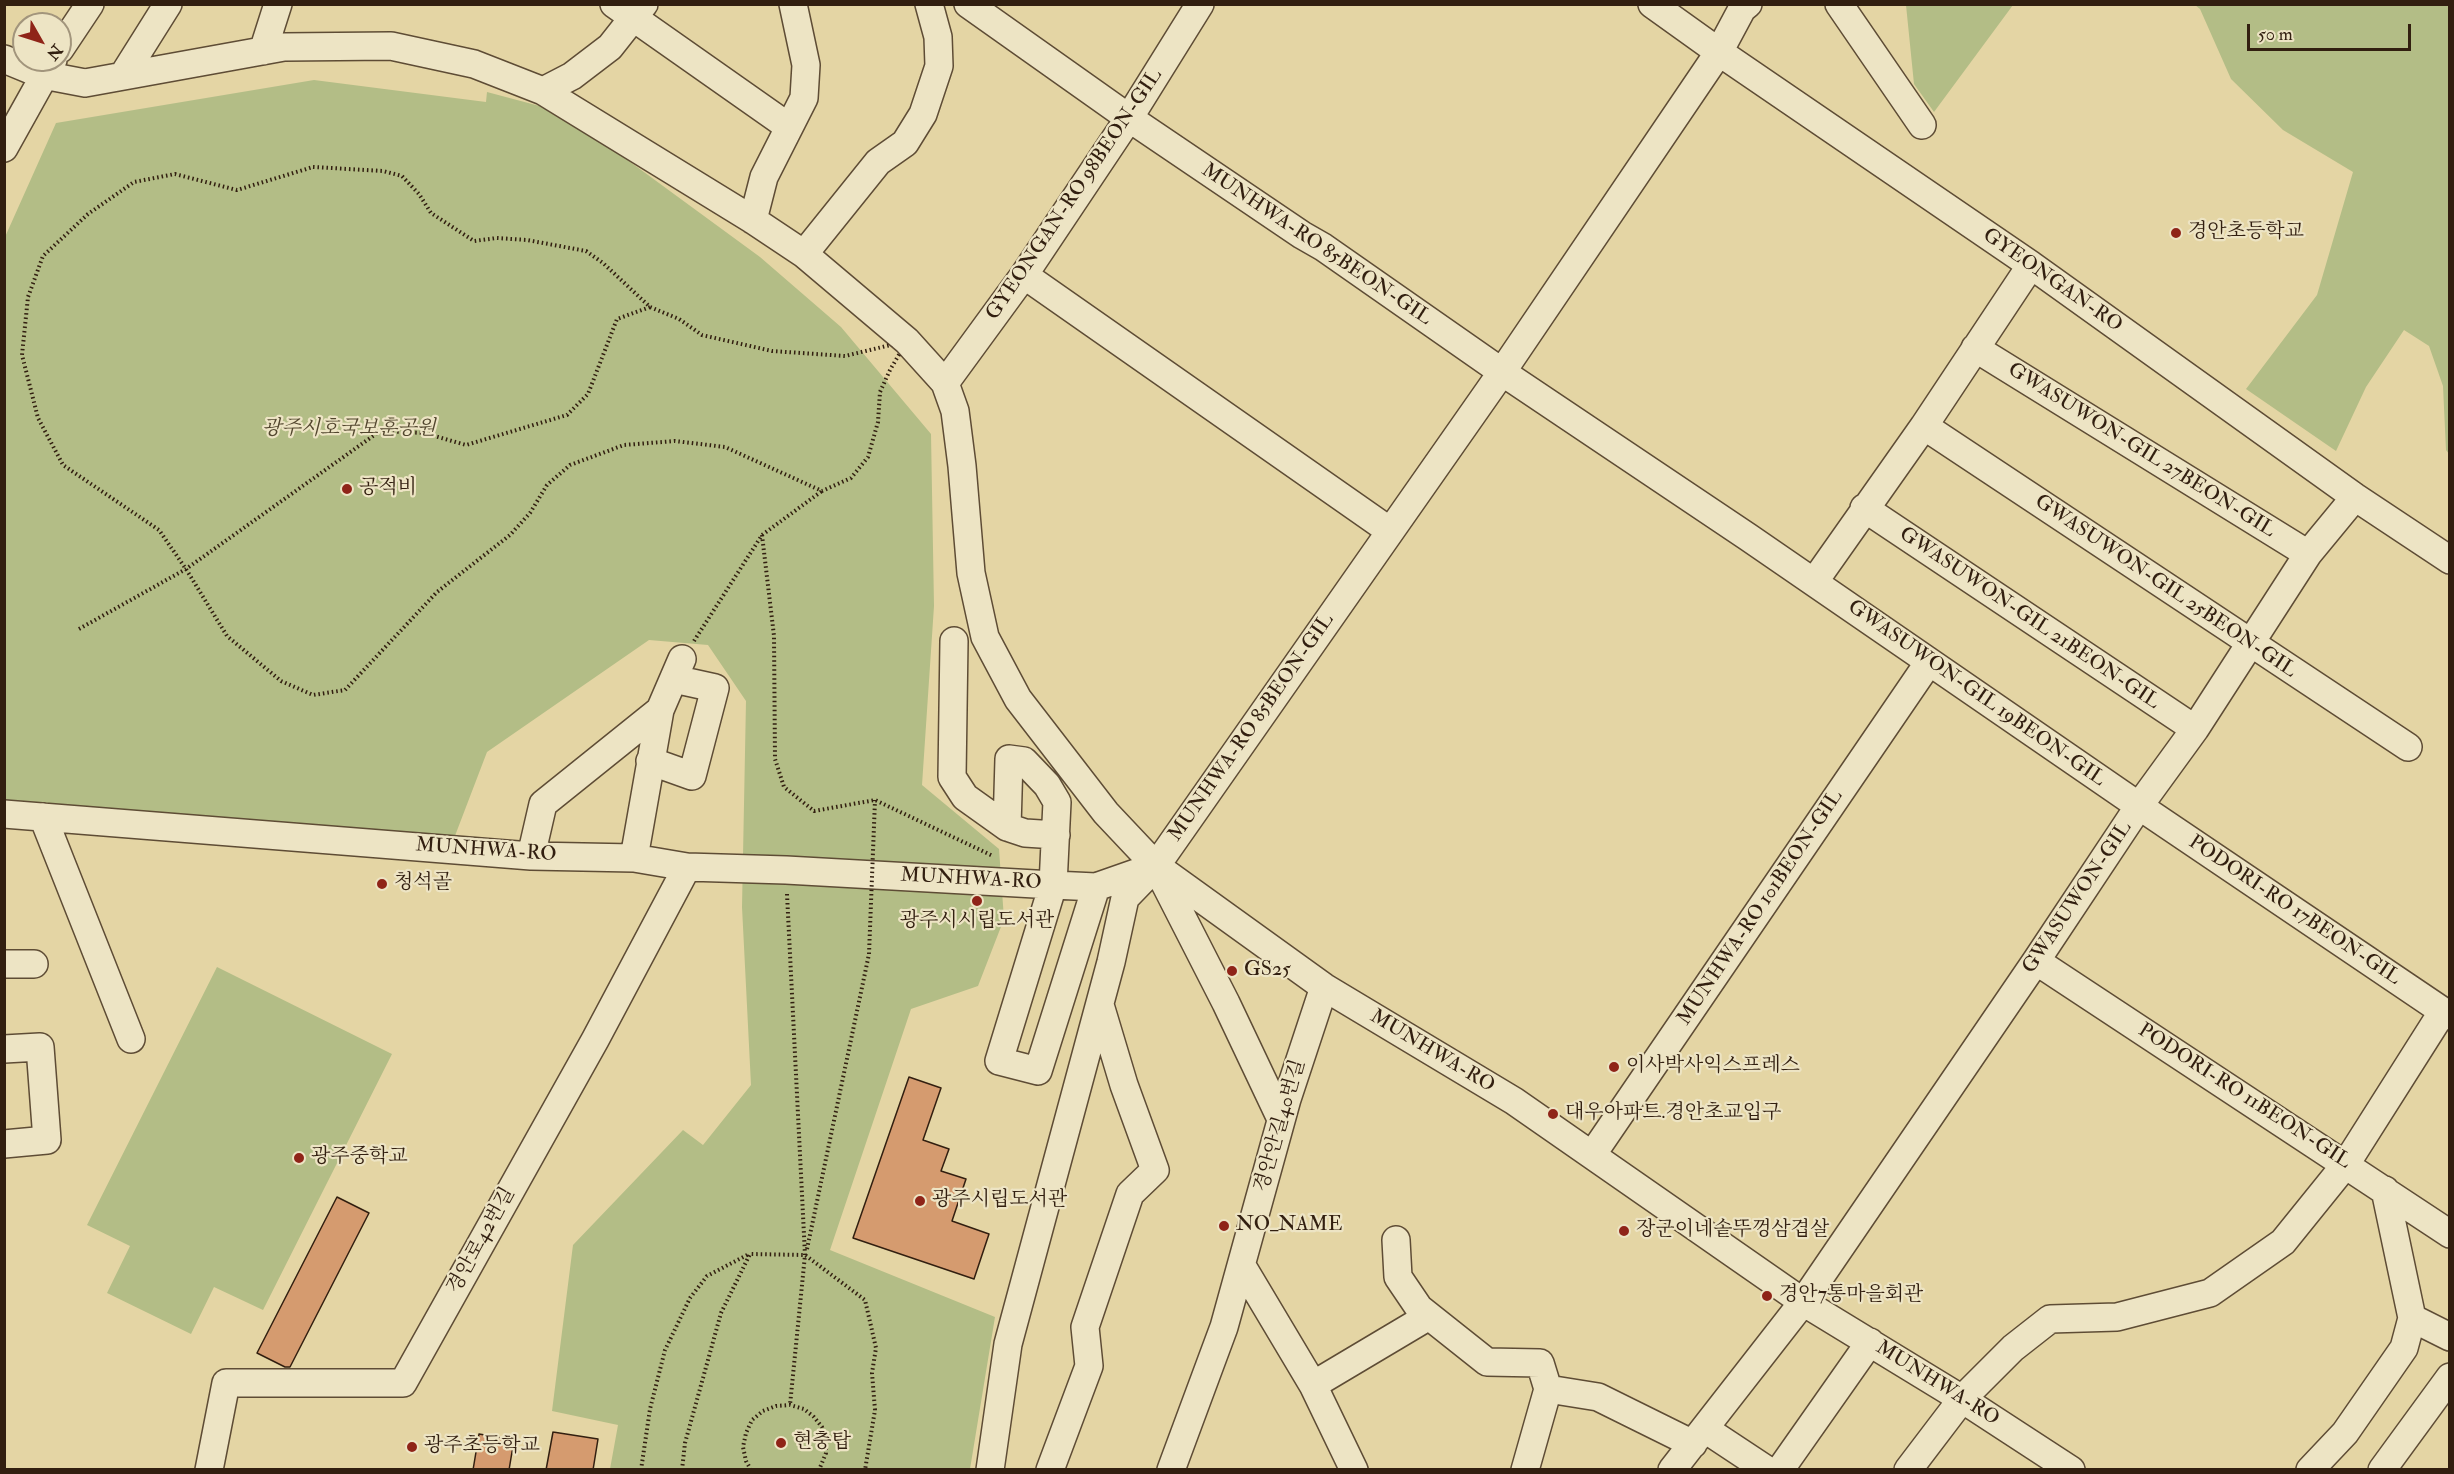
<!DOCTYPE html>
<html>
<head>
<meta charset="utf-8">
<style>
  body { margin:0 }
  #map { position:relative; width:2454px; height:1474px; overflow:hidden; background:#e4d5a4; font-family:"IM FELL Double Pica",serif }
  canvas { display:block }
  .frame { position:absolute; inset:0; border:6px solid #321f10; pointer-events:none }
  .north { position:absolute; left:12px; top:12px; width:60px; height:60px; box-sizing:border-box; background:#ede4c4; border:2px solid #a2957c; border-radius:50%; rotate:129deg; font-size:16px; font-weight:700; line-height:24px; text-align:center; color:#321f10 }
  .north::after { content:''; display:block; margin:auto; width:21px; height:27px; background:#8f2418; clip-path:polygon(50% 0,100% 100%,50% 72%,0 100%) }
  .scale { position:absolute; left:2247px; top:24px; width:164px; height:27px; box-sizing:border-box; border:3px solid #321f10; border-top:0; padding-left:8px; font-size:18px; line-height:21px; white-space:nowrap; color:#321f10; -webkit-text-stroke:4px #ede4c4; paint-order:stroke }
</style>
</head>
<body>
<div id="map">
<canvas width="2454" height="1474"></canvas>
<div class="frame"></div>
<div class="north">N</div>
<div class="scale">50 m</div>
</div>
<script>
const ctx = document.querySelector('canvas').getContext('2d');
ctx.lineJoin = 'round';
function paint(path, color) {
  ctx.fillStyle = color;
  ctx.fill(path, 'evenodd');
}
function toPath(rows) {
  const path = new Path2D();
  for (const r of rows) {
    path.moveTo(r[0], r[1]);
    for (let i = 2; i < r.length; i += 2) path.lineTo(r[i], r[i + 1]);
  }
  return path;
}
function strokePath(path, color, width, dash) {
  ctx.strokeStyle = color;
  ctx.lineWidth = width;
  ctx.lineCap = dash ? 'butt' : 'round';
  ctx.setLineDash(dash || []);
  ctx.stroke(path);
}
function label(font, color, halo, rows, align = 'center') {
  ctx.font = font + ' "IM FELL Double Pica","Noto Serif KR",serif';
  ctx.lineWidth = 4.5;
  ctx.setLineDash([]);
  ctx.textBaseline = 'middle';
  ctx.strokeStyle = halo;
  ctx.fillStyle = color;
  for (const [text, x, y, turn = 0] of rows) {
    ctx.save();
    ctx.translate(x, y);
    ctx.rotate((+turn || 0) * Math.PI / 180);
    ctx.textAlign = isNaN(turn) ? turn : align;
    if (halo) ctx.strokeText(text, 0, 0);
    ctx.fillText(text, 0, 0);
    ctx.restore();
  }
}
const green = toPath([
  [1906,5,2013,5,1934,112,1914,84],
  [2195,5,2449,5,2449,454,2446,450,2443,386,2429,346,2404,330,2366,387,2336,451,2246,389,2317,295,2353,172,2283,130,2231,79,2200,9],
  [314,80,486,102,487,92,562,112,760,257,841,327,931,434,934,606,922,785,999,849,1004,919,978,986,911,1009,830,1250,995,1317,970,1469,610,1469,618,1425,552,1411,573,1245,683,1130,703,1145,751,1085,742,907,746,701,708,645,649,640,487,752,453,841,5,812,5,237,56,123],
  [217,967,392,1054,263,1310,214,1287,191,1334,107,1293,130,1246,87,1225]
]);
const building = toPath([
  [909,1077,941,1088,923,1140,949,1149,941,1171,966,1179,952,1221,989,1234,974,1279,853,1238,909,1077],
  [337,1197,369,1213,290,1367,285,1367,257,1353,337,1197],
  [553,1432,598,1439,593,1470,546,1470,553,1432],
  [479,1434,514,1440,509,1470,473,1470,479,1434]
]);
const path = toPath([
  [313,167,383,171,402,176,419,194,431,213,474,241,497,238,527,240,586,251,603,263,650,307,679,319,702,335,772,351,845,356,907,341,890,370,880,392,878,422,868,457,851,478,822,491,725,447,675,441,624,445,570,465,547,485,530,513,510,535,437,592,345,690,313,695,281,681,227,636,186,569,159,530,63,465,38,418,22,355,28,297,43,256,88,214,134,182,175,174,237,190,313,167],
  [762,535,774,636,775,759,784,787,814,811,875,800,993,856],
  [79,629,186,569,380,431,424,433,466,445,567,415,588,394,617,319,650,307],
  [694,641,762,535,822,491],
  [787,894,805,1255,790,1405],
  [807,1249,869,954],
  [641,1470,650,1409,665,1350,690,1298,707,1276,749,1254],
  [682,1470,685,1443,721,1313,750,1254,805,1255,865,1300,876,1348,872,1373,875,1410,865,1470],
  [751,1470,746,1461,743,1447,746,1433,752,1420,763,1411,776,1406,790,1405,804,1409,814,1417,822,1427,826,1440,826,1453,819,1470]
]);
const minor = toPath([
  [614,4,789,127],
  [968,4,1129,118,1302,235,1323,247,1502,372,1748,537,2139,806,2450,1016],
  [1652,4,1719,52,2031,265,2355,497,2450,560],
  [1839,4,1922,125],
  [60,49,90,4],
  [263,51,278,4],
  [4,59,43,75,85,83,284,47,391,46,474,64,543,91,572,76,610,47,644,4],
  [124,74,168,4],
  [543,91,753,220,804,254,907,341,945,383,955,411,962,466,971,573,985,637,1018,699,1106,813,1156,866,1226,1003,1281,1119],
  [4,148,53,60],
  [753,220,764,177,804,98,806,65,793,4],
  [804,254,878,162,905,143,923,114,939,66,938,37,929,4],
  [1024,275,1390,531],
  [1975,348,2308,554],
  [945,383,1024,275,1129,118,1200,4],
  [1924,426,2408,747],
  [1864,508,2195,729],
  [1814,582,1924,426,2031,265],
  [954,641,952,777,965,797,1007,827,1025,833,1056,835],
  [650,761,692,776,715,688,674,679],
  [4,814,531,856,634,858,687,867,786,870,1053,885,1096,887,1156,866,1324,987,1514,1101,1803,1302,1962,1399,2071,1470],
  [43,817,131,1039],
  [1007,827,1009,759,1024,761,1047,785,1057,802,1053,885,999,1061,1038,1071,1096,887],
  [531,856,543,804,660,710],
  [634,858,660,710,682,659],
  [2036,961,2450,1234],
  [4,964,34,964],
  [4,1049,40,1047,47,1140,4,1144],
  [1592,1155,1929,662],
  [1396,1240,1398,1277,1419,1308,1487,1362,1540,1363,1548,1389],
  [1242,1266,1313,1385,1354,1470],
  [2412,1318,2450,1337],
  [1313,1385,1429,1316],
  [1705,1429,1767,1470],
  [209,1470,226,1383,403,1383,595,1040,687,867],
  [990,1470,1008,1344,1111,962,1125,898,1156,866,1502,372,1719,52,1742,9,1748,4],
  [1050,1470,1089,1366,1085,1327,1130,1194,1155,1170,1124,1085,1100,1005],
  [1171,1470,1224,1327,1287,1099,1324,987],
  [1525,1470,1548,1389,1598,1397,1693,1444],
  [1672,1470,1803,1302,2036,961,2139,806,2195,729,2308,554,2355,497],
  [1780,1470,1870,1342],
  [1908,1470,1962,1399,2013,1348,2050,1319,2117,1317,2210,1293,2283,1242,2346,1164,2443,1011],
  [2310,1470,2345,1433,2404,1348,2412,1318,2385,1190],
  [2382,1470,2450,1377]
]);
const pathBridge = toPath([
  [869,954,875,800]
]);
const markers = [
  [2176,233,6,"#8f2418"],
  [347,489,6,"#8f2418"],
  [382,884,6,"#8f2418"],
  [977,901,6,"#8f2418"],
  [1232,971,6,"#8f2418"],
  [1614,1067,6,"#8f2418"],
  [1553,1114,6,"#8f2418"],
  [299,1158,6,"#8f2418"],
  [920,1201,6,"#8f2418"],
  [1224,1226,6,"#8f2418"],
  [1624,1231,6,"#8f2418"],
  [1767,1296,6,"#8f2418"],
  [781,1443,6,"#8f2418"],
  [412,1447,6,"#8f2418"]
];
const streetNames = [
  ["GYEONGAN-RO 98BEON-GIL",1075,195,-56],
  ["MUNHWA-RO 85BEON-GIL",1316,245,34],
  ["GYEONGAN-RO",2052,281,35],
  ["GWASUWON-GIL 27BEON-GIL",2141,451,32],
  ["GWASUWON-GIL 25BEON-GIL",2165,587,34],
  ["GWASUWON-GIL 21BEON-GIL",2029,619,34],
  ["GWASUWON-GIL 19BEON-GIL",1976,694,35],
  ["MUNHWA-RO 85BEON-GIL",1252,728,-55],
  ["MUNHWA-RO",486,851,4],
  ["MUNHWA-RO",971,880,3],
  ["GWASUWON-GIL",2078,898,-56],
  ["MUNHWA-RO 101BEON-GIL",1761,908,-56],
  ["PODORI-RO 17BEON-GIL",2294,911,34],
  ["MUNHWA-RO",1432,1052,31],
  ["PODORI-RO 11BEON-GIL",2244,1097,33],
  ["경안안길40번길",1281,1126,-74],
  ["경안로42번길",482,1241,-61],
  ["MUNHWA-RO",1937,1384,32]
];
const poiNames = [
  ["경안초등학교",2188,233],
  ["공적비",359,489],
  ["청석골",394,884],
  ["광주시시립도서관",977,922,"center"],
  ["GS25",1244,971],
  ["이사박사익스프레스",1626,1067],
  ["대우아파트.경안초교입구",1565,1114],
  ["광주중학교",311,1158],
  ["광주시립도서관",932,1201],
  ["NO_NAME",1236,1226],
  ["장군이네솥뚜껑삼겹살",1636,1231],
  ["경안7통마을회관",1779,1296],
  ["현충탑",793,1443],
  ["광주초등학교",424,1447]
];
const parkNames = [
  ["광주시호국보훈공원",349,430]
];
paint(green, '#b3bd86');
paint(building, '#d59b6f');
strokePath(building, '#321f10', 1.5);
strokePath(minor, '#5e4c35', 30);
strokePath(path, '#321f10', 4, [1.5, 3]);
strokePath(minor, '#ede4c4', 27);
strokePath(pathBridge, '#321f10', 4, [1.5, 3]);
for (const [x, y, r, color] of markers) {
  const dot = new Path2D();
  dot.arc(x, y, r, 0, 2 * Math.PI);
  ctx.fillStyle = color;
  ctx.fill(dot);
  strokePath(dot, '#ede4c4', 2);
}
label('20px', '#321f10', '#ede4c4', streetNames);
label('20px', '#321f10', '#ede4c4', poiNames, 'left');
label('italic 20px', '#52462e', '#ede4c4', parkNames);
</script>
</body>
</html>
